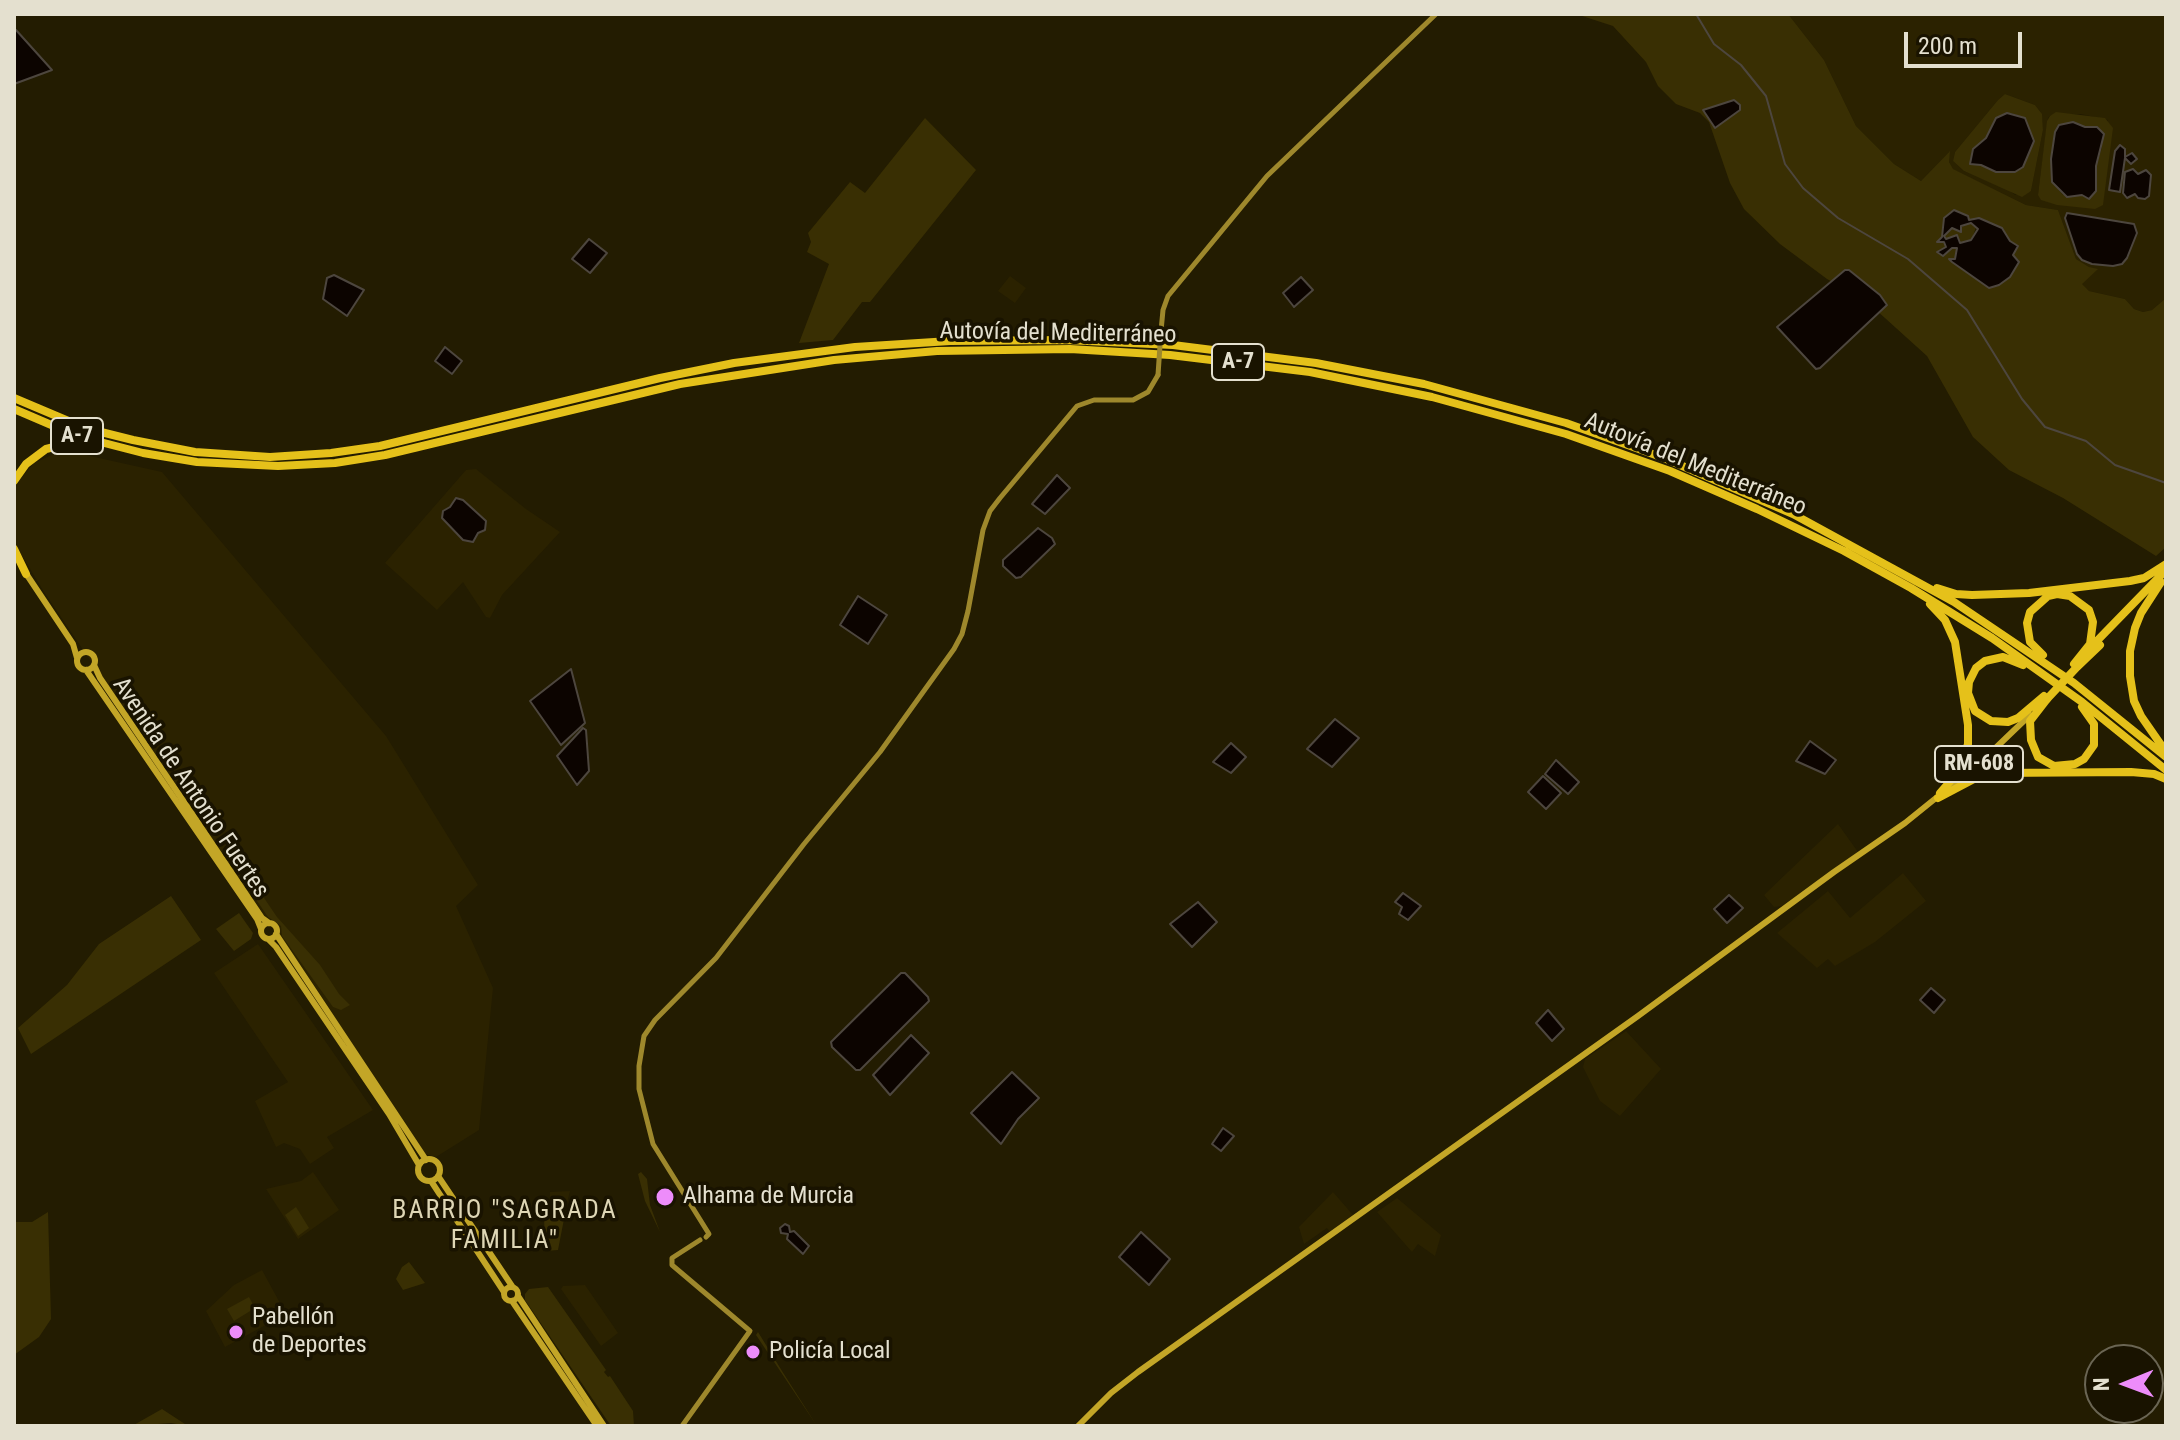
<!DOCTYPE html>
<html>
<head>
<meta charset="utf-8">
<style>
  body { margin:0 }
  #map { position:relative; width:2180px; height:1440px; overflow:hidden; background:#231c01; font-family:"Roboto Condensed",sans-serif }
  canvas { display:block }
  .frame { position:absolute; inset:0; border:16px solid #e4e0cf; pointer-events:none }
  .north { position:absolute; left:2084px; top:1344px; width:80px; height:80px; box-sizing:border-box; background:#191300; border:2px solid #6a6553; border-radius:50%; rotate:269deg; font-size:22px; font-weight:700; line-height:32px; text-align:center; color:#e4e0cf }
  .north::after { content:''; display:block; margin:auto; width:28px; height:36px; background:#ed8cfa; clip-path:polygon(50% 0,100% 100%,50% 72%,0 100%) }
  .scale { position:absolute; left:1904px; top:32px; width:118px; height:36px; box-sizing:border-box; border:4px solid #e4e0cf; border-top:0; padding-left:10px; font-size:24px; line-height:28px; white-space:nowrap; color:#e4e0cf; -webkit-text-stroke:6px #191300; paint-order:stroke }
</style>
</head>
<body>
<div id="map">
<canvas width="2180" height="1440"></canvas>
<div class="frame"></div>
<div class="north">N</div>
<div class="scale">200 m</div>
</div>
<script>
const ctx = document.querySelector('canvas').getContext('2d');
ctx.lineJoin = 'round';
function paint(path, color) {
  ctx.fillStyle = color;
  ctx.fill(path, 'evenodd');
}
function toPath(rows) {
  const path = new Path2D();
  for (const r of rows) {
    if (r.length === 3) {
      path.moveTo(r[0] + r[2], r[1]);
      path.arc(r[0], r[1], r[2], 0, 2 * Math.PI);
      continue;
    }
    path.moveTo(r[0], r[1]);
    for (let i = 2; i < r.length; i += 2) path.lineTo(r[i], r[i + 1]);
  }
  return path;
}
function strokePath(path, color, width, dash) {
  ctx.strokeStyle = color;
  ctx.lineWidth = width;
  ctx.lineCap = dash ? 'butt' : 'round';
  ctx.setLineDash(dash || []);
  ctx.stroke(path);
}
function label(font, color, halo, rows, align = 'center') {
  ctx.font = font + ' "Roboto Condensed",sans-serif';
  ctx.lineWidth = 7;
  ctx.setLineDash([]);
  ctx.textBaseline = 'middle';
  ctx.strokeStyle = halo;
  ctx.fillStyle = color;
  for (const [text, x, y, turn = 0] of rows) {
    ctx.save();
    ctx.translate(x, y);
    ctx.rotate((+turn || 0) * Math.PI / 180);
    ctx.textAlign = isNaN(turn) ? turn : align;
    if (halo) ctx.strokeText(text, 0, 0);
    ctx.fillText(text, 0, 0);
    ctx.restore();
  }
}
const built = toPath([
  [1788,14,2166,14,2166,298,2152,310,2143,312,2134,309,2125,299,2089,291,2081,284,2089,267,2076,259,2058,210,2026,205,1952,169,1949,162,1949,152,1921,181,1894,164,1856,126,1824,60],
  [2005,94,2035,105,2040,111,2042,118,2043,130,2031,191,2015,195,2009,190,1964,171,1953,161,1955,152,1998,100],
  [2081,114,2108,120,2056,203,2051,203,2038,195,2048,118,2050,116],
  [2066,213,2134,224,2137,233,2127,258,2077,254,2065,218],
  [1010,276,1026,288,1015,303,998,291],
  [63,450,162,472,386,736,478,885,456,906,493,988,479,1130,436,1157,425,1154,279,938,277,925,268,921,213,842,44,592,15,544,16,484,34,463],
  [476,469,526,509,560,532,502,595,490,618,486,617,463,582,437,610,385,563,466,470],
  [1838,824,1858,852,1782,906,1774,907,1764,895],
  [1903,873,1926,901,1875,942,1835,966,1828,959,1817,968,1777,933,1828,891,1850,918],
  [258,944,373,1110,327,1137,334,1148,310,1164,300,1149,284,1143,276,1147,255,1101,288,1082,214,973],
  [1626,1031,1661,1069,1620,1116,1600,1101,1583,1067,1585,1059],
  [313,1172,339,1210,298,1239,266,1189,301,1181],
  [570,1191,565,1211,550,1212,550,1192],
  [1333,1192,1353,1215,1330,1232,1327,1228,1304,1244,1299,1227],
  [1397,1198,1441,1235,1435,1256,1418,1244,1412,1252,1377,1212],
  [262,1270,286,1314,225,1347,206,1311,234,1285],
  [585,1285,618,1333,601,1346,561,1289,563,1286]
]);
const green = toPath([
  [1576,14,1788,14,1824,60,1856,126,1894,164,1921,181,1950,151,1949,162,1953,169,2026,205,2058,210,2076,259,2089,267,2098,269,2082,284,2089,291,2125,299,2134,309,2143,312,2152,310,2166,298,2166,547,2156,556,2063,498,2009,470,1973,437,1927,356,1865,300,1827,279,1780,244,1744,209,1730,183,1709,122,1700,113,1676,104,1658,86,1646,62,1613,26],
  [1952,210,1968,216,1968,220,1979,218,2004,230,2014,251,2013,255,2019,260,1986,252,1972,239,1976,227,1971,223,1965,224,1961,228],
  [2005,94,2035,105,2042,114,2043,130,2031,191,2022,197,1964,171,1953,161,1955,152,1998,100],
  [2011,113,2025,118,2034,141,2023,167,1996,172,1981,165,1970,163,1972,151,1986,138,1996,118],
  [2056,112,2105,118,2113,128,2103,205,2095,209,2057,205,2041,200,2038,195,2047,121,2050,116],
  [2073,122,2085,127,2097,127,2102,148,2096,166,2096,187,2089,199,2082,195,2063,195,2052,182,2051,159,2055,132,2059,125],
  [925,118,976,170,870,302,862,302,833,340,799,343,829,264,807,252,811,242,808,233,850,182,865,193],
  [247,873,277,917,320,965,339,994,350,1005,341,1010,333,1007,282,936,281,926,268,917,242,879],
  [171,896,201,940,31,1054,18,1028,67,985,99,944],
  [239,913,253,933,251,939,234,951,216,929],
  [641,1172,647,1179,650,1205,660,1232,645,1201,638,1174],
  [296,1207,309,1228,298,1236,285,1215],
  [48,1212,51,1319,39,1337,14,1355,14,1222,32,1222],
  [544,1214,565,1214,558,1250,545,1251],
  [409,1262,425,1283,403,1290,396,1279,402,1267],
  [548,1287,606,1370,604,1372,608,1377,610,1376,633,1411,634,1426,611,1426,525,1300,525,1294,529,1289],
  [249,1297,255,1308,234,1321,227,1309],
  [758,1332,782,1371,817,1426,756,1335],
  [162,1409,188,1426,171,1423,132,1426]
]);
const water = toPath([
  [16,30,52,70,14,84,14,32,16,30],
  [1734,100,1740,105,1740,110,1715,128,1703,110,1734,100],
  [2007,113,2025,118,2034,141,2023,167,2015,172,1996,172,1981,165,1970,164,1973,149,1986,138,1996,118,2007,113],
  [2073,122,2085,127,2097,127,2104,134,2096,166,2096,191,2089,199,2082,195,2067,197,2052,182,2051,159,2055,132,2059,125,2073,122],
  [2120,145,2125,149,2125,157,2132,153,2137,159,2131,164,2125,158,2120,192,2109,190,2115,151,2120,145],
  [2133,169,2138,174,2146,170,2151,175,2149,196,2145,199,2138,198,2135,194,2127,198,2123,193,2125,172,2133,169],
  [1954,210,1968,216,1969,220,1979,218,2002,228,2010,241,2018,246,2013,255,2019,262,2010,277,1999,285,1989,288,1952,262,1949,259,1955,259,1957,248,1952,248,1943,256,1937,252,1946,247,1944,242,1937,242,1942,237,1944,218,1954,210],
  [1971,223,1978,229,1971,240,1960,243,1957,235,1946,239,1944,236,1952,228,1961,232,1961,226,1971,223],
  [2067,213,2134,224,2137,233,2127,258,2122,264,2113,266,2092,264,2082,260,2077,254,2065,218,2067,213],
  [589,239,607,253,590,273,572,259,589,239],
  [1845,270,1849,270,1880,295,1887,305,1820,368,1816,369,1777,327,1845,270],
  [334,275,364,290,347,316,323,299,327,278,334,275],
  [1301,277,1313,290,1294,307,1283,293,1301,277],
  [445,347,462,361,452,374,435,361,445,347],
  [1057,475,1070,488,1045,514,1032,504,1057,475],
  [456,498,463,500,486,521,485,530,478,533,473,542,463,540,442,518,443,511,450,507,456,498],
  [1038,528,1052,538,1055,544,1021,577,1016,578,1003,566,1003,560,1038,528],
  [858,596,887,615,868,644,840,625,858,596],
  [571,669,585,723,561,745,530,701,571,669],
  [1335,719,1359,738,1332,767,1307,749,1335,719],
  [583,728,586,730,589,771,577,785,557,756,583,728],
  [1810,741,1836,760,1825,774,1796,761,1810,741],
  [1231,743,1246,757,1231,773,1213,762,1231,743],
  [1556,760,1579,782,1568,794,1545,774,1556,760],
  [1543,776,1561,793,1546,809,1528,792,1543,776],
  [1403,893,1421,906,1408,920,1399,914,1402,907,1395,902,1403,893],
  [1729,895,1743,908,1727,923,1714,909,1729,895],
  [1198,902,1217,922,1192,947,1170,924,1198,902],
  [901,973,905,973,928,997,929,1001,860,1070,856,1070,832,1047,831,1042,901,973],
  [1931,988,1945,1000,1934,1013,1920,1000,1931,988],
  [1548,1010,1564,1029,1552,1041,1536,1023,1548,1010],
  [911,1035,929,1053,890,1095,873,1075,911,1035],
  [1012,1072,1039,1098,1018,1119,1001,1144,971,1113,1012,1072],
  [1223,1128,1234,1136,1221,1151,1212,1144,1223,1128],
  [785,1224,789,1226,790,1232,794,1231,809,1246,803,1254,787,1239,788,1234,781,1233,780,1228,785,1224],
  [1141,1232,1170,1259,1149,1285,1119,1257,1141,1232]
]);
const stream = toPath([
  [1696,14,1714,44,1741,65,1766,96,1785,164,1803,188,1838,218,1908,259,1967,310,2022,399,2045,427,2086,441,2115,465,2166,483]
]);
const secondary = toPath([
  [1161,331,1163,310,1168,296,1267,176,1436,14],
  [706,1237,709,1234,653,1144,639,1089,639,1066,644,1036,655,1020,716,958,804,844,880,752,954,649,962,634,968,611,983,530,990,511,1000,498,1077,406,1094,400,1133,400,1148,392,1158,375],
  [682,1426,750,1331,672,1265,672,1258,700,1240]
]);
const primary = toPath([
  [25,572,73,644,77,658],
  [86,661,9],
  [94,665,100,678,184,802,262,918,269,923],
  [86,670,257,919,261,929],
  [269,931,8],
  [276,934,426,1160],
  [268,939,276,947,389,1114,419,1165],
  [429,1170,11],
  [438,1176,512,1286],
  [431,1181,504,1292],
  [511,1294,7],
  [518,1296,604,1426],
  [512,1301,597,1426],
  [1078,1426,1111,1393,1138,1372,1638,1016,1834,872,1905,823,1983,760,2030,715]
]);
const highway = toPath([
  [14,398,85,428,133,440,195,452,270,457,331,453,380,446,660,378,734,363,855,347,950,341,1066,340,1173,345,1316,363,1424,384,1566,423,1664,458,1793,514,1954,602,2074,683,2166,757],
  [14,409,77,436,143,453,197,462,278,466,335,463,385,455,680,384,834,360,937,351,1070,349,1170,355,1310,372,1432,397,1566,434,1670,471,1757,509,1844,551,1911,588,1992,638,2082,702,2166,770],
  [14,481,26,464,46,449,70,443,90,444],
  [14,549,26,574],
  [2161,582,2141,613,2135,628,2130,651,2130,676,2134,701,2141,716,2166,752],
  [1937,588,1956,594,1972,595,2029,593,2130,581,2144,578,2166,564],
  [1930,604,1945,620,1955,642,1968,725,1968,744,1960,770,1940,793],
  [2091,647,2166,570],
  [2043,655,2030,642,2027,623,2030,612,2048,596,2057,594,2070,596,2089,610,2093,622,2090,644,2074,664],
  [2023,665,2003,657,1985,661,1976,668,1969,682,1968,693,1975,711,1991,721,2008,722,2018,718,2044,696],
  [2078,666,2100,645],
  [2047,699,2030,721,2031,740,2038,757,2054,766,2075,764,2084,759,2094,745,2094,724,2082,707],
  [1938,798,1974,779,1996,773,2131,772,2154,774,2166,779]
]);
const secondaryBridge = toPath([
  [1158,375,1161,331]
]);
const highwayBridge = toPath([
  [2047,699,2077,667]
]);
const markers = [
  [665,1197,10,"#ed8cfa"],
  [236,1332,8,"#ed8cfa"],
  [753,1352,8,"#ed8cfa"]
];
const shields = [
  [1238,362,52],
  [77,436,52],
  [1979,764,88]
];
const shieldNames = [
  ["A-7",1238,362],
  ["A-7",77,436],
  ["RM-608",1979,764]
];
const streetNames = [
  ["Autovía del Mediterráneo",1058,334,1],
  ["Autovía del Mediterráneo",1695,465,22],
  ["Avenida de Antonio Fuertes",190,788,56]
];
const poiNames = [
  ["Alhama de Murcia",683,1197],
  ["Pabellón",252,1318],
  ["de Deportes",252,1346],
  ["Policía Local",769,1352]
];
const neighbourhoodNames = [
  ["BARRIO \"SAGRADA",505,1211],
  ["FAMILIA\"",505,1241]
];
paint(built, '#2b2200');
paint(green, '#392f03');
paint(water, '#0c0400');
strokePath(water, '#4d463e', 2);
strokePath(stream, '#4d463e', 2);
strokePath(secondary, '#9e882c', 5);
strokePath(primary, '#c3a627', 6);
strokePath(highway, '#e5c11a', 8);
strokePath(secondaryBridge, '#9e882c', 5);
strokePath(highwayBridge, '#e5c11a', 8);
for (const [x, y, r, color] of markers) {
  const dot = new Path2D();
  dot.arc(x, y, r, 0, 2 * Math.PI);
  ctx.fillStyle = color;
  ctx.fill(dot);
  strokePath(dot, '#191300', 3);
}
for (const [x, y, w] of shields) {
  const box = new Path2D();
  box.roundRect(x - w / 2, y - 18, w, 36, 6);
  ctx.fillStyle = '#191300';
  ctx.fill(box);
  strokePath(box, '#e4e0cf', 2);
}
label('bold 22px', '#e4e0cf', null, shieldNames);
label('24px', '#e4e0cf', '#191300', streetNames);
label('24px', '#e4e0cf', '#191300', poiNames, 'left');
ctx.letterSpacing = '2px';
label('26px', '#ded6b5', '#191300', neighbourhoodNames);
ctx.letterSpacing = '0px';
</script>
</body>
</html>
